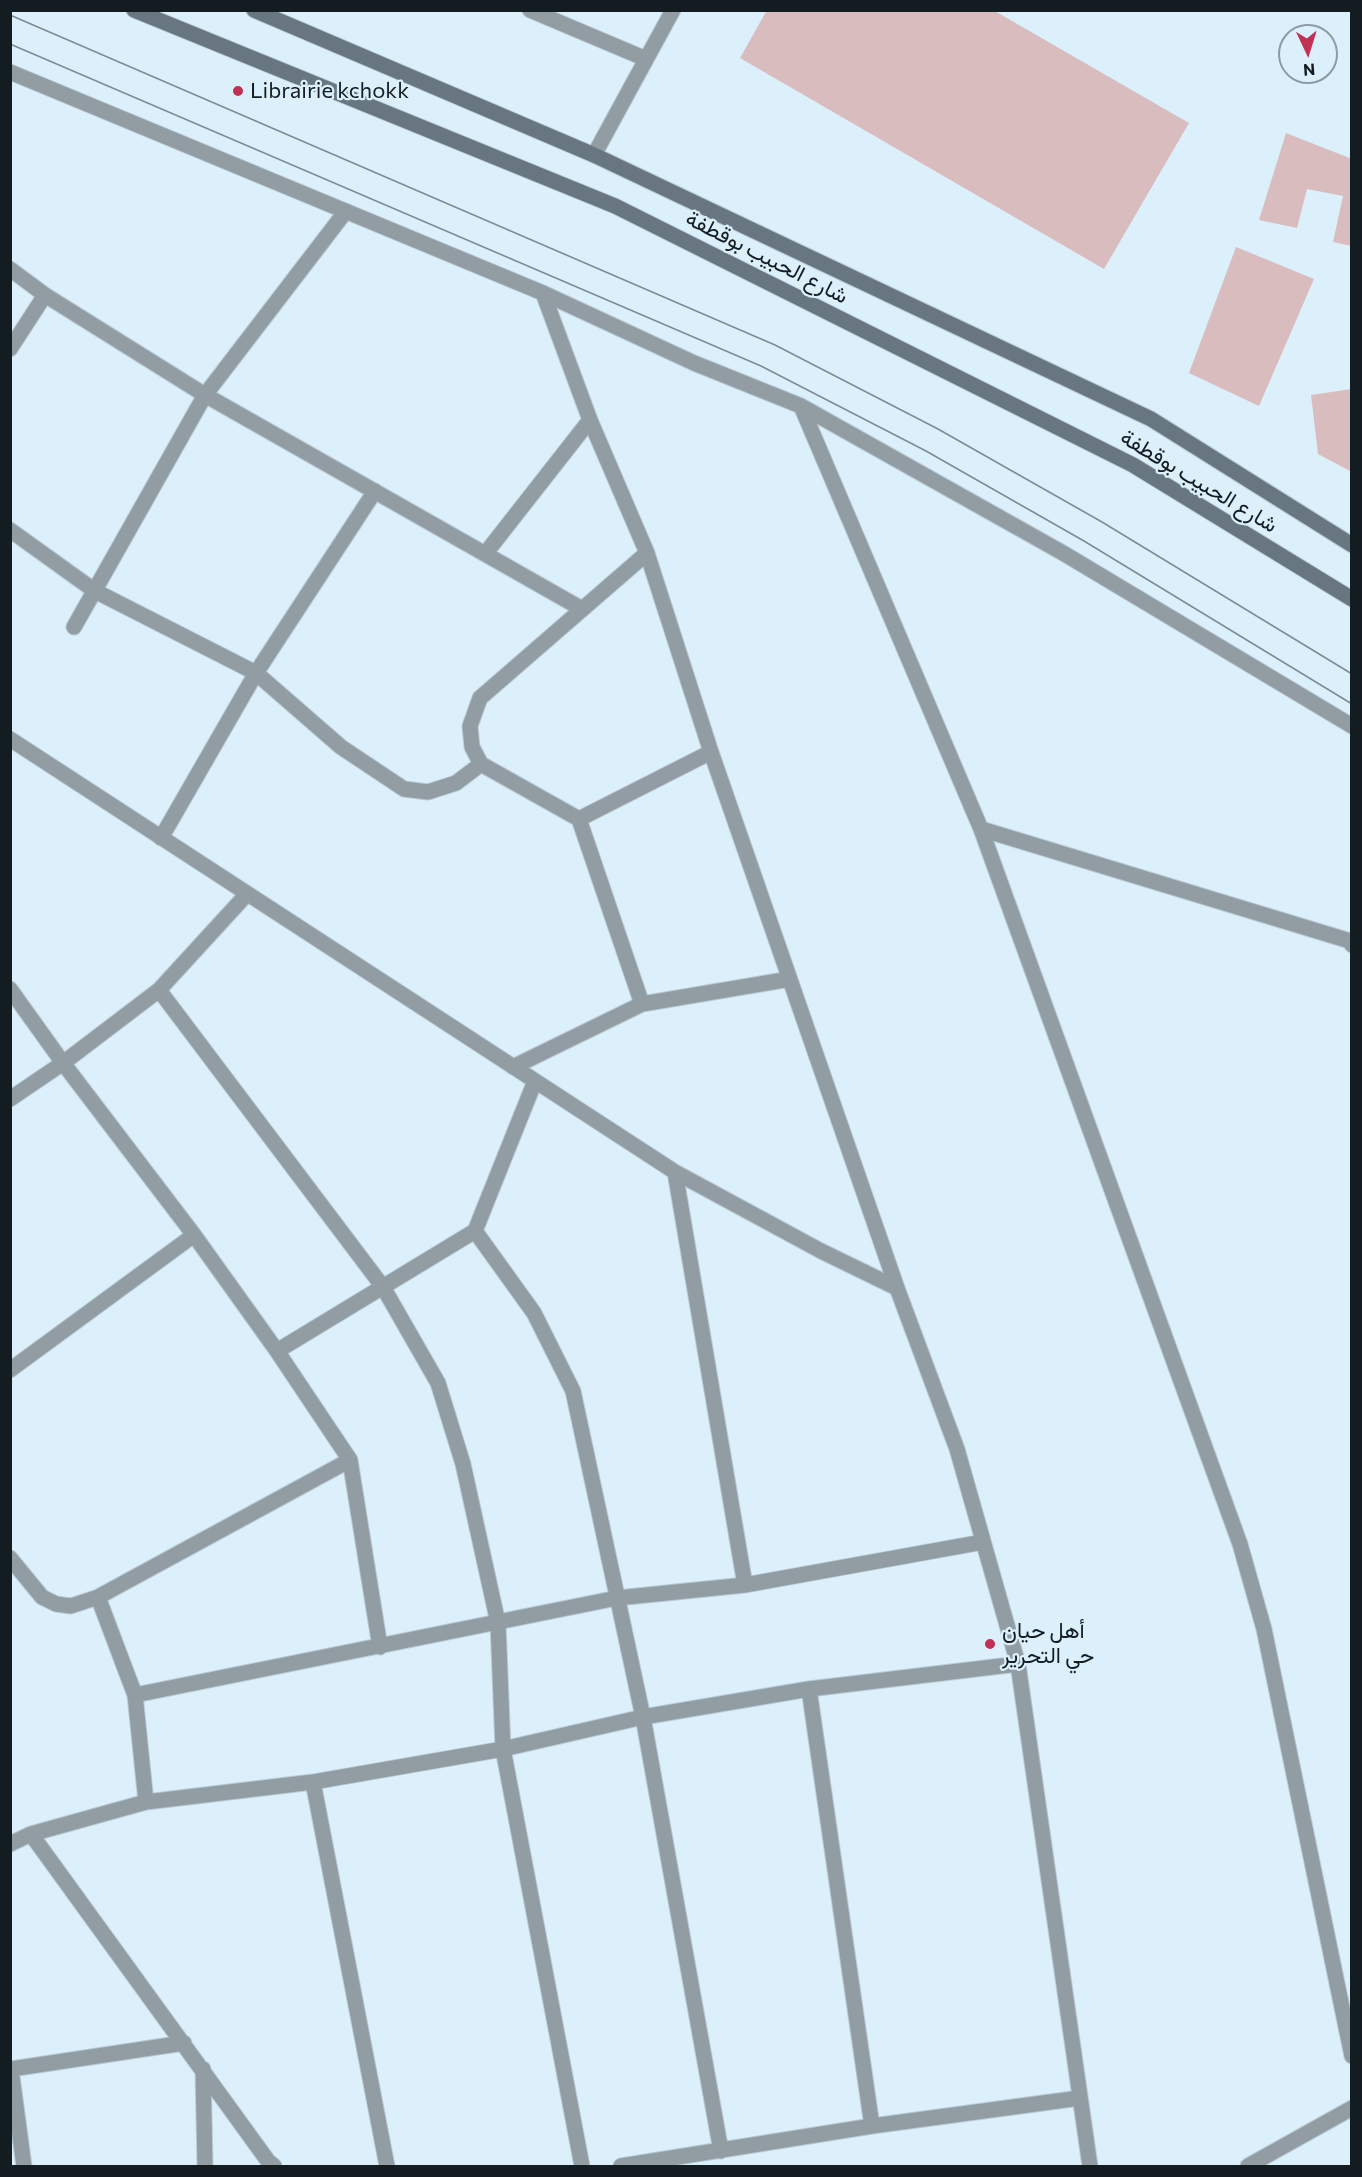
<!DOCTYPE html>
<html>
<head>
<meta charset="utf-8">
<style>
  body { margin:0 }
  #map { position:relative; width:1362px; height:2177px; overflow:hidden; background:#dcf0fc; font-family:Commissioner,sans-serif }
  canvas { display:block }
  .frame { position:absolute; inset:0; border:12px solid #131c21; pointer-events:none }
  .north { position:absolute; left:1278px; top:24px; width:60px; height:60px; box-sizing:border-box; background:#dcf0fc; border:2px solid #8c9ba4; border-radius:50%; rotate:176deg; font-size:16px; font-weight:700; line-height:24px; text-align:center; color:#131c21 }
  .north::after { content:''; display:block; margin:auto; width:21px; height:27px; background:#c13154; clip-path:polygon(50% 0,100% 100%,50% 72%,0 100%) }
</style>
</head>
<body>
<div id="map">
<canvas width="1362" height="2177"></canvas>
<div class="frame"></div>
<div class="north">N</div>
</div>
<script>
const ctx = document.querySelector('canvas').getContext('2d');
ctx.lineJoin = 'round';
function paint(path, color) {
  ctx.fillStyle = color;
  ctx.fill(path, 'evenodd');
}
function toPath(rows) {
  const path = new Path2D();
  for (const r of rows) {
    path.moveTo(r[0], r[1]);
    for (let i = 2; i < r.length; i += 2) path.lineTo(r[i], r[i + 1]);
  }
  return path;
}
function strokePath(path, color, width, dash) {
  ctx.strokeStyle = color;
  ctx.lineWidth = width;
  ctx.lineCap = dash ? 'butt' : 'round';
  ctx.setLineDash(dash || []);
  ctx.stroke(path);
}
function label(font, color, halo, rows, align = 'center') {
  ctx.font = font + ' Commissioner,Vazirmatn,sans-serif';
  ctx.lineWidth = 4.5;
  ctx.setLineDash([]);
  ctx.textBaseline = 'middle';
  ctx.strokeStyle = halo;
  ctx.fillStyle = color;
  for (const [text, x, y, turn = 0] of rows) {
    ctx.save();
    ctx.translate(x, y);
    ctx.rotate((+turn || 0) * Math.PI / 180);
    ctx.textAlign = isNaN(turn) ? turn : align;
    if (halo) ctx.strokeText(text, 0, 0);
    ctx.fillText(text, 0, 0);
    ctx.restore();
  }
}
const building = toPath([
  [767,10,993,10,1189,123,1104,269,740,58],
  [1286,133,1352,159,1352,246,1333,242,1343,196,1307,189,1297,228,1259,220],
  [1236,247,1314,279,1259,406,1189,373],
  [1352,389,1352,472,1318,454,1311,395]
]);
const lane = toPath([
  [530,10,646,59],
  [594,155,673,10]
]);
const street = toPath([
  [10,72,543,293,694,363,801,406,1063,553,1352,726],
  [10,269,45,295,205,395,346,211],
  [543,293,590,420,647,553,711,752,897,1288],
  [10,349,45,295],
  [801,406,981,829,1240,1544,1264,1629,1352,2056],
  [10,530,95,591,256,673,341,747,404,789,428,792,456,783,481,764],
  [485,554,590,420],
  [74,627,205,395,582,609],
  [10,739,675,1172,821,1251,897,1288,957,1449,1018,1664,1090,2166],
  [579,819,711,752],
  [981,829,1350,941,1352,945],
  [161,838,256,673,375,491],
  [10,989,63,1063,194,1235,10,1370],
  [159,990,383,1287,438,1383,463,1464,498,1623,503,1749,582,2166],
  [642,1004,579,819,481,764,472,747,470,726,480,698,647,553],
  [513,1067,642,1004,790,979],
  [10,1099,63,1063,159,990,247,894],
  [675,1172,745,1585],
  [475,1231,535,1081],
  [194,1235,277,1351,350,1460,380,1647],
  [277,1351,475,1231,534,1313,573,1391,643,1717,721,2151],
  [10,1558,42,1597,56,1604,71,1606,98,1597,350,1460],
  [98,1597,135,1695,146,1802],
  [809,1689,872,2126],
  [135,1695,617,1598,745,1585,983,1542],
  [313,1782,387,2166],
  [31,1834,146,1802,313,1782,503,1749,643,1717,809,1689,1018,1664],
  [10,1844,31,1834,268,2161,274,2166],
  [203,2069,205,2166],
  [24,2166,11,2069,184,2043],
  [621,2166,872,2126,1080,2098],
  [1248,2166,1352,2108]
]);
const secondary = toPath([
  [134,10,615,206,1133,465,1352,599],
  [254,10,594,155,1151,419,1352,545]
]);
const tram = toPath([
  [10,15,775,345,938,429,1102,522,1352,674],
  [10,44,761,366,926,451,1084,541,1352,704]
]);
const markers = [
  [238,91,6,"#c13154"],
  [990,1644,6,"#c13154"]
];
const poiNames = [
  ["Librairie kchokk",250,91],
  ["أهل حيان",1002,1631],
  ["حي التحرير",1002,1656]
];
const streetNames = [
  ["شارع الحبيب بوقطفة",767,257,27],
  ["شارع الحبيب بوقطفة",1199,481,31]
];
paint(building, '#d8bcbe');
strokePath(lane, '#b8cad5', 17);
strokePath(street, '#b8cad5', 17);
strokePath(secondary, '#b8cad5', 17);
strokePath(lane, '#929ca3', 15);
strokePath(street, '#929ca3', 15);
strokePath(secondary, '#67767f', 15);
strokePath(tram, '#7c8b94', 1.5);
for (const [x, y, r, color] of markers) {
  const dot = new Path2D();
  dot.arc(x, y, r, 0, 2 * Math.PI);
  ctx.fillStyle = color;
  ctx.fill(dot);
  strokePath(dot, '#dcf0fc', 2);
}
label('22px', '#131c21', '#dcf0fc', poiNames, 'left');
label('22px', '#131c21', '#dcf0fc', streetNames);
</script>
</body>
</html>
